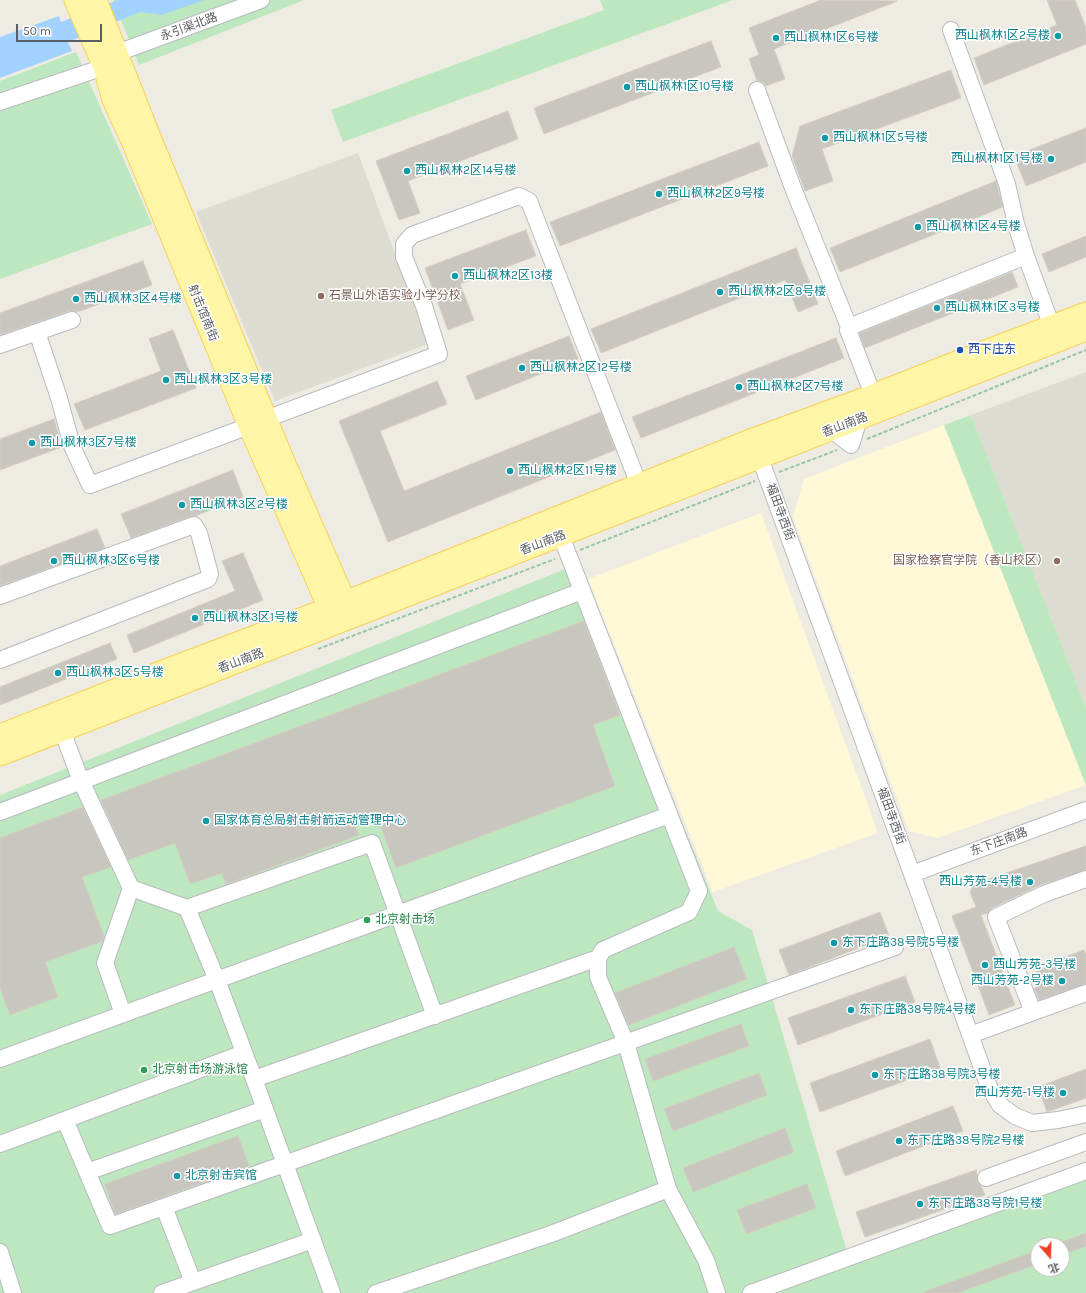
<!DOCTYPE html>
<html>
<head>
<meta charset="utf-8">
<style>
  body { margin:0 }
  #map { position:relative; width:1086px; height:1293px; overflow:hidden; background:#eeece2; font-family:Karla,"Noto Sans SC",sans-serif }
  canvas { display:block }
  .north { position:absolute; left:1030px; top:1237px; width:40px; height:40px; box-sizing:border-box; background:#fff; border:1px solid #bdbfc1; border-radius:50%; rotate:160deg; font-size:11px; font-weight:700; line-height:16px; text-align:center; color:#5b5e64 }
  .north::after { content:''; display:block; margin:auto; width:14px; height:18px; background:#f13f25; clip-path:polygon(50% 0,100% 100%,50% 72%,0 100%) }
  .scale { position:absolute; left:16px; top:24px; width:86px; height:18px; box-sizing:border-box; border:2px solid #5b5e64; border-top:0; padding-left:5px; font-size:12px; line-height:14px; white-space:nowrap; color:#5b5e64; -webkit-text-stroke:3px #fff; paint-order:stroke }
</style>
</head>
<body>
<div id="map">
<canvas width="1086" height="1293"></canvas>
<div class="north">北</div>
<div class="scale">50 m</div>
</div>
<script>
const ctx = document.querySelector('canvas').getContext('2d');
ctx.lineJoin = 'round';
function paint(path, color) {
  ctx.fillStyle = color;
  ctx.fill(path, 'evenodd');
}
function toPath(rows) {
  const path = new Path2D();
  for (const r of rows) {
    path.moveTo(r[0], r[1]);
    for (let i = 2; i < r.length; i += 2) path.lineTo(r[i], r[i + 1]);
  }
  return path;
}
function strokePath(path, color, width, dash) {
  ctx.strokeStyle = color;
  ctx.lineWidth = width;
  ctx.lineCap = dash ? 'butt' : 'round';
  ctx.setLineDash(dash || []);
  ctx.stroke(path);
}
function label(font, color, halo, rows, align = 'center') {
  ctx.font = font + ' Karla,"Noto Sans SC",sans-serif';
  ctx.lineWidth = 3;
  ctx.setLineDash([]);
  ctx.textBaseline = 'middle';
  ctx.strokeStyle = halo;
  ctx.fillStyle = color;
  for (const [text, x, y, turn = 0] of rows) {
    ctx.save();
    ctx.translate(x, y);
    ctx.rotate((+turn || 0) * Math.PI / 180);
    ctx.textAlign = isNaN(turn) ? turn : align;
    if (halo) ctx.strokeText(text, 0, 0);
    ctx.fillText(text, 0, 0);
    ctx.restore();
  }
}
const commercial = toPath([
  [944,425,1086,785,938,838,909,831,793,517,804,479],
  [761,513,878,833,713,892,588,579]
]);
const education = toPath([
  [358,153,428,344,275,401,196,212],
  [1086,372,1086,707,971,415]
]);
const green = toPath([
  [113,0,304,0,139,65],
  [600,0,733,0,343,142,331,110,604,10],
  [76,52,152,224,0,279,0,81],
  [971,415,1086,707,1086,785,944,425],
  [578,564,718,911,752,930,850,1262,1086,1178,1086,1293,0,1293,0,795],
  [1038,1245,1062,1245,1062,1269,1038,1269]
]);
const water = toPath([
  [118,0,204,0,162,15,140,12,68,42,72,51,0,78,0,37,59,16,61,22]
]);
const building = toPath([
  [821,0,898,1,774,49,785,79,766,86,763,82,757,81,749,59,759,55,749,28,821,0],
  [1047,0,1075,0,1086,28,1086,44,984,85,974,58,1057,25,1047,0],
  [711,41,721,67,544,134,534,108,711,41],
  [951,70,961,98,822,149,833,181,805,191,792,156,800,126,951,70],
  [508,111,518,139,408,181,420,213,399,220,376,161,508,111],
  [1086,128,1086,162,1026,186,1014,156,1086,128],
  [759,142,768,166,560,246,550,222,759,142],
  [996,181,1003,207,840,272,830,248,996,181],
  [526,230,536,256,460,284,474,320,448,330,425,268,526,230],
  [1086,236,1086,257,1049,272,1042,254,1086,236],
  [796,248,818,304,798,312,785,280,601,353,591,329,796,248],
  [143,261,152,285,77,312,73,311,69,311,0,335,0,313,143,261],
  [1012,272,1018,287,865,348,859,333,1012,272],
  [173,330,196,388,85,430,74,404,161,371,149,339,173,330],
  [569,336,578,359,476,400,466,376,569,336],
  [836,338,844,358,641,438,632,417,836,338],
  [437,381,447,404,380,431,404,491,601,412,615,450,388,542,339,421,437,381],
  [54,419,62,447,0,470,0,439,54,419],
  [233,470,243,497,195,516,191,516,131,538,121,514,233,470],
  [97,529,105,548,0,586,0,566,97,529],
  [243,553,263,600,134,653,127,635,235,591,222,561,243,553],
  [584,621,620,715,593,725,615,786,396,868,377,817,355,825,359,835,232,882,226,884,222,873,190,884,175,843,128,860,101,800,584,621],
  [110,643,117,659,0,705,0,687,110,643],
  [83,807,111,867,82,877,104,936,103,941,45,962,58,997,10,1015,0,988,0,838,83,807],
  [1086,846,1086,870,1040,885,992,908,988,913,981,915,1015,1005,989,1015,952,916,976,907,970,892,974,884,1086,846],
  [880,912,889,936,789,975,779,950,880,912],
  [734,947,747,979,629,1025,615,993,734,947],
  [1084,950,1086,955,1086,984,1039,1000,1034,988,1040,986,1035,972,1062,962,1060,959,1084,950],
  [905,976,915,1002,798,1045,788,1018,905,976],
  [741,1024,749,1046,653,1081,645,1059,741,1024],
  [930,1039,940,1068,820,1112,810,1083,930,1039],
  [1086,1069,1086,1098,1047,1112,1038,1087,1086,1069],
  [759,1073,767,1095,673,1131,664,1109,759,1073],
  [953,1106,963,1131,845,1176,836,1151,953,1106],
  [785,1128,794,1152,693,1192,683,1168,785,1128],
  [238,1136,249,1166,115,1214,105,1184,238,1136],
  [976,1170,977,1175,977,1181,981,1186,985,1195,865,1237,856,1212,976,1170],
  [807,1184,816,1208,746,1234,737,1210,807,1184],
  [1086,1233,1086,1246,1062,1255,1062,1242,1086,1233],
  [1038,1250,1038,1264,957,1293,925,1293,924,1292,1038,1250]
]);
const path = toPath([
  [867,439,1086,350],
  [779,472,837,450],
  [580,550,755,481],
  [318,649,555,559]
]);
const minor = toPath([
  [951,30,1007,184,1016,224,1026,256,1052,327],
  [117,53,261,0],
  [757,90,793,188,849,327,848,330,873,395],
  [0,102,104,67],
  [849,327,1026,256],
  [37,332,59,398,72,446,90,485,249,426],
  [0,345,72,320],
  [266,419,439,354,424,306,404,257,404,244,412,235,519,196,529,201,639,485],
  [832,430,851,445,859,419],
  [756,447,912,874,989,1087,1000,1105,1015,1116,1032,1123,1058,1120,1086,1114],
  [561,536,699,891,689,912,603,950,598,958,598,977,626,1043,668,1189,706,1260,717,1293],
  [0,596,194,525,199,533,210,574,208,579,0,660],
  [58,720,81,781,131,888,187,908,217,980,254,1079,332,1293],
  [0,812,582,591],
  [912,874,1086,810],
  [187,908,372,843,435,1016],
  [1033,1012,996,917,1044,894,1086,879],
  [123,1014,105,963,131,888],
  [970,1035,1086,993],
  [0,1059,669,815],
  [254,1079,598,958],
  [65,1120,110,1226,895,947],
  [0,1144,244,1053],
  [87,1172,265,1109],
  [986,1178,1086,1142],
  [164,1207,193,1282],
  [0,1252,13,1293],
  [162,1293,313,1240],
  [376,1293,551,1234,668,1189],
  [751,1293,1086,1171]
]);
const major = toPath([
  [75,0,104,67,113,100,132,141,249,426,335,622],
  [96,0,148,132,282,457,351,615],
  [0,735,150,676,345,602,753,439,873,395,964,359,1086,313],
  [0,755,1086,330]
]);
const markers = [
  [1058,36,4,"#0f9aa8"],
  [776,38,4,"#0f9aa8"],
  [627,87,4,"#0f9aa8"],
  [825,138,4,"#0f9aa8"],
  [1051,159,4,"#0f9aa8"],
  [407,171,4,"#0f9aa8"],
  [659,194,4,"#0f9aa8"],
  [918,227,4,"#0f9aa8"],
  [455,276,4,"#0f9aa8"],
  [720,292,4,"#0f9aa8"],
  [321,296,4,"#8d6e63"],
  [76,299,4,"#0f9aa8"],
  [937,308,4,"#0f9aa8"],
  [960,350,4,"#1a4fb4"],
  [522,368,4,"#0f9aa8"],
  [166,380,4,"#0f9aa8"],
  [739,387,4,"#0f9aa8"],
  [32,443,4,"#0f9aa8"],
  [510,471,4,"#0f9aa8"],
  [182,505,4,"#0f9aa8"],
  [54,561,4,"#0f9aa8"],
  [1057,561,4,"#8d6e63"],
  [195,618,4,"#0f9aa8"],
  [58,673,4,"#0f9aa8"],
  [206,821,4,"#0f9aa8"],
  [1030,882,4,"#0f9aa8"],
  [367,920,4,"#2e9e5b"],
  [834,943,4,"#0f9aa8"],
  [985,965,4,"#0f9aa8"],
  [1062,981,4,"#0f9aa8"],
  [851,1010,4,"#0f9aa8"],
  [144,1070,4,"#2e9e5b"],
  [875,1075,4,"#0f9aa8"],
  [1063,1093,4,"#0f9aa8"],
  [899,1141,4,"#0f9aa8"],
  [177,1176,4,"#0f9aa8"],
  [920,1204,4,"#0f9aa8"]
];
const streetNames = [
  ["永引渠北路",189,27,-20],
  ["射击馆南街",203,313,68],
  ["香山南路",845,425,-21],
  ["福田寺西街",780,512,70],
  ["香山南路",543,543,-21],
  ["香山南路",241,661,-21],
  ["福田寺西街",891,816,70],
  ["东下庄南路",999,842,-20]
];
const cultureNames = [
  ["西山枫林1区2号楼",1050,36,"right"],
  ["西山枫林1区6号楼",784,38],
  ["西山枫林1区10号楼",635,87],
  ["西山枫林1区5号楼",833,138],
  ["西山枫林1区1号楼",1043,159,"right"],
  ["西山枫林2区14号楼",415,171],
  ["西山枫林2区9号楼",667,194],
  ["西山枫林1区4号楼",926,227],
  ["西山枫林2区13楼",463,276],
  ["西山枫林2区8号楼",728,292],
  ["西山枫林3区4号楼",84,299],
  ["西山枫林1区3号楼",945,308],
  ["西山枫林2区12号楼",530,368],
  ["西山枫林3区3号楼",174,380],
  ["西山枫林2区7号楼",747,387],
  ["西山枫林3区7号楼",40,443],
  ["西山枫林2区11号楼",518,471],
  ["西山枫林3区2号楼",190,505],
  ["西山枫林3区6号楼",62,561],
  ["西山枫林3区1号楼",203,618],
  ["西山枫林3区5号楼",66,673],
  ["国家体育总局射击射箭运动管理中心",214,821],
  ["西山芳苑-4号楼",1022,882,"right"],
  ["东下庄路38号院5号楼",842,943],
  ["西山芳苑-3号楼",993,965],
  ["西山芳苑-2号楼",1054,981,"right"],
  ["东下庄路38号院4号楼",859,1010],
  ["东下庄路38号院3号楼",883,1075],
  ["西山芳苑-1号楼",1055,1093,"right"],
  ["东下庄路38号院2号楼",907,1141],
  ["北京射击宾馆",185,1176],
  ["东下庄路38号院1号楼",928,1204]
];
const educationNames = [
  ["石景山外语实验小学分校",329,296],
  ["国家检察官学院（香山校区）",1049,561,"right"]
];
const transitNames = [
  ["西下庄东",968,350]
];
const leisureNames = [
  ["北京射击场",375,920],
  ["北京射击场游泳馆",152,1070]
];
paint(commercial, '#fff8d7');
paint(education, '#dedbd1');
paint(green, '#bde7bf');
paint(water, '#a2d2ff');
paint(building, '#c9c6bf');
strokePath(building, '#d3cec0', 1);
strokePath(minor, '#b8babf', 18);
strokePath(major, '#f8d152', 23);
strokePath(path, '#95c6a6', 2, [4, 2]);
strokePath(minor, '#fff', 16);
strokePath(major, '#fff5a7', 21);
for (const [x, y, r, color] of markers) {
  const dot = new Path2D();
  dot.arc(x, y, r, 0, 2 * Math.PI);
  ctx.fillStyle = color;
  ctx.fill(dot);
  strokePath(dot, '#fff', 1.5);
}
label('12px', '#5b5e64', '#fff', streetNames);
label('12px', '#0d838f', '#fff', cultureNames, 'left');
label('12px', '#785e54', '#fff', educationNames, 'left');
label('12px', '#164399', '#fff', transitNames, 'left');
label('12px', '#27864d', '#fff', leisureNames, 'left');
</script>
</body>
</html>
